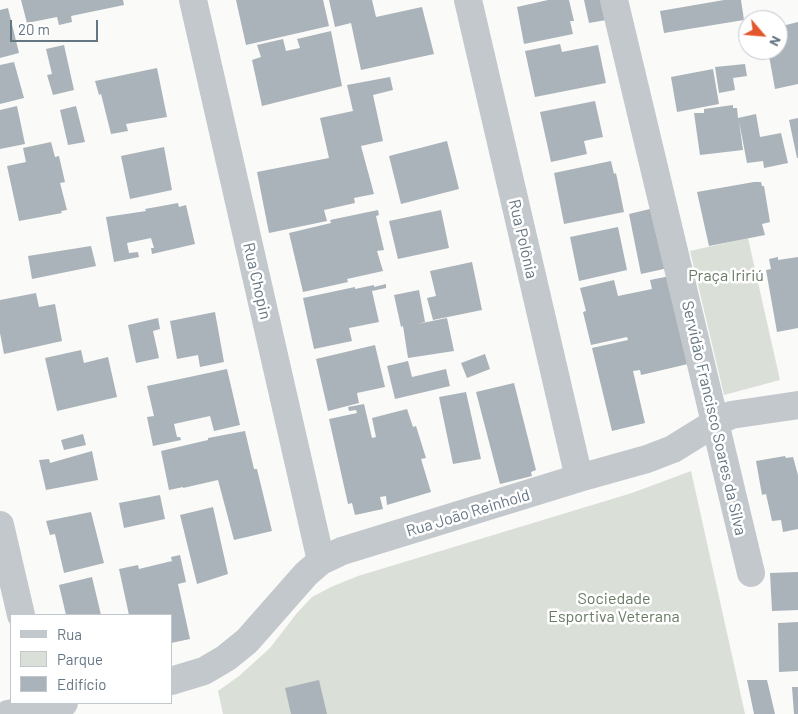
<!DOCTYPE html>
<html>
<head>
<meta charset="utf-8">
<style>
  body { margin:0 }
  #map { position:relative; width:798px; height:714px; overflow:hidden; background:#fafaf8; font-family:Barlow,sans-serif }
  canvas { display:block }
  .legend { position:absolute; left:10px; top:614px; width:162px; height:90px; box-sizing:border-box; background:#fff; border:1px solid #c1c8cd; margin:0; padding:6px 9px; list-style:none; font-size:15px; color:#657683 }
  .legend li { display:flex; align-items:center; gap:10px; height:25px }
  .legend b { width:25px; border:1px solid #c1c8cd }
  .north { position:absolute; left:738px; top:10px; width:50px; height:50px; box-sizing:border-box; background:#fff; border:1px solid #c1c8cd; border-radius:50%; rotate:117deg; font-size:14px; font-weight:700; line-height:20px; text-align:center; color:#657683 }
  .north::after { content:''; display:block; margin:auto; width:18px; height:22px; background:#e4572e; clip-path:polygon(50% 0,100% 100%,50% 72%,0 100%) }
  .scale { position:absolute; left:10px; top:20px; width:88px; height:22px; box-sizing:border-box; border:2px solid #657683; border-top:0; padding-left:6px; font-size:15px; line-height:18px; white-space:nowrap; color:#657683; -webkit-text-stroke:4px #fff; paint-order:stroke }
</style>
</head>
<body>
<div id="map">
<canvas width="798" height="714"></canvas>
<ul class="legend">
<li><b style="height:6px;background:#c3c8cc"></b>Rua</li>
<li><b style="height:14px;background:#dadfd7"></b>Parque</li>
<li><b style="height:14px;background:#aab3b9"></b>Edifício</li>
</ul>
<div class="north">N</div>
<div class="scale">20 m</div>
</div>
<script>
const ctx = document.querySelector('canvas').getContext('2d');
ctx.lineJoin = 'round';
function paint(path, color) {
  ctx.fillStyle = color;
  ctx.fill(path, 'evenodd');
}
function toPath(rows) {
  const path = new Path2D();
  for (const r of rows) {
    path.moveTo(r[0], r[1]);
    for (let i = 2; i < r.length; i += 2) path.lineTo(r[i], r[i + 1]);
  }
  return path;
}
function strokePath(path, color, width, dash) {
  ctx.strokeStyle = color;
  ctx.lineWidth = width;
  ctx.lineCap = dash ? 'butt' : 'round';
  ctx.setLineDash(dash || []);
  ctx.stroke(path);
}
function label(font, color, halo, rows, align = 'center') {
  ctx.font = font + ' Barlow,sans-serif';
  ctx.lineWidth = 5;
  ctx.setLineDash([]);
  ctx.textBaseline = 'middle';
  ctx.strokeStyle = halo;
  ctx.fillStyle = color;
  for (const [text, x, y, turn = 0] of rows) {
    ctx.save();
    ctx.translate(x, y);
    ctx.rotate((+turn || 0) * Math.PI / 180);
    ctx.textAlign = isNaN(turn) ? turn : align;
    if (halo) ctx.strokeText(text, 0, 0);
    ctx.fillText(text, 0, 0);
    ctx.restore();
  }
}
const green = toPath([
  [748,238,780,380,724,395,690,251],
  [691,471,745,714,223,714,218,691,239,676,270,648,297,613,312,597,331,587,358,576,632,493]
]);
const building = toPath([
  [21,0,123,0,124,5,71,16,72,22,59,25,57,17,27,23],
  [236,0,323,0,329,26,246,45],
  [329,0,372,0,376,17,422,7,434,54,361,70,351,23,335,27],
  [548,0,569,0,574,21,570,21,573,34,524,44,517,7],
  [584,0,601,0,606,20,589,23],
  [724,0,741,0,744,20,664,33,660,11],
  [8,8,19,53,0,58,0,10],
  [798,22,798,84,775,89,768,50,778,50,778,27],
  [331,31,342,86,262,106,252,60,261,57,257,45,283,39,286,51,300,48,297,39],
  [560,44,562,52,598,45,606,83,535,97,525,51],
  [64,45,74,90,53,95,47,75,52,74,46,49],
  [14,62,24,98,0,104,0,65],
  [745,64,747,76,733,78,735,90,719,93,715,67],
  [157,68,167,117,126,124,128,131,111,134,101,94,99,95,95,81],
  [713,69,719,104,677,112,671,77],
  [390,77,393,90,373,95,383,141,361,146,374,194,354,198,355,203,324,210,327,221,269,233,257,172,329,158,320,118,353,111,347,85],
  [595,101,603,137,584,141,587,154,551,162,540,112],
  [733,105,733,108,737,108,738,118,756,114,760,137,781,133,788,163,764,168,763,161,747,163,739,121,743,150,700,155,694,113,704,113,704,109],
  [17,106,25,144,0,149,0,110],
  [76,106,85,142,68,145,60,110],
  [798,118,798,158,797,158,789,120],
  [447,141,459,189,401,204,389,156],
  [51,142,55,157,59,156,65,182,60,183,67,210,61,211,62,213,19,221,7,166,26,162,23,148],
  [164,147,172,190,130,199,121,156],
  [611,161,614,174,616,173,624,212,564,224,554,173],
  [754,182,761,182,762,186,764,186,770,222,762,224,765,235,709,246,697,192],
  [178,203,179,207,186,205,195,244,152,254,151,248,154,248,151,238,127,243,129,253,138,252,139,257,114,262,106,217,146,211,145,209],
  [654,208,668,268,641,274,629,214],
  [378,210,379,215,376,216,384,250,377,251,383,271,347,279,348,282,303,292,289,233,331,223,330,220],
  [441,210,449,248,398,259,389,221],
  [618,227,627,270,579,281,570,237],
  [91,246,96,266,32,279,28,256],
  [778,257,778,260,798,257,798,328,777,332,766,270,771,269,769,259],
  [472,262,482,310,433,320,427,298,436,296,430,271],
  [670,276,688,364,641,375,640,370,633,371,645,423,612,431,592,348,628,340,627,337,591,345,583,312,586,311,580,288,614,280,618,296,652,289,650,280],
  [386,284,386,288,372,291,379,322,349,328,352,341,314,349,303,298,355,287,355,289,374,285,374,287],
  [419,290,425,322,417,324,447,318,454,351,408,358,403,326,401,327,394,295],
  [36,293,39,307,55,304,62,341,4,354,0,333,0,300],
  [215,312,224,362,200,367,198,355,177,359,170,321],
  [158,318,160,329,153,331,159,358,136,363,128,325],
  [375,345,385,387,357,393,359,403,328,411,316,359],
  [81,350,84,363,108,357,117,397,57,411,45,358],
  [485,354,490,369,467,378,461,363],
  [408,361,412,377,446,369,450,386,395,399,387,366],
  [227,369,240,425,214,431,210,416,174,424,177,437,180,437,181,440,153,446,147,417,154,416,147,386],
  [514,383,536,470,531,472,532,476,500,484,476,392],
  [466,392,481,459,453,464,439,397],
  [364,404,372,438,376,437,372,418,407,409,413,427,416,426,426,458,421,459,431,492,387,505,386,496,380,497,383,509,355,515,352,503,348,504,329,419,357,413,356,410,349,411,348,407],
  [245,431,254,469,257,469,272,531,234,540,218,480,183,488,183,487,169,490,161,451,208,440,208,438],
  [83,434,86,445,64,450,61,440],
  [92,451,98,480,46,490,39,460,49,459,50,463],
  [785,456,786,458,793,457,798,475,798,529,783,532,781,520,772,521,766,494,762,495,756,461],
  [160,495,165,519,124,528,119,503],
  [213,507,228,574,197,584,180,515],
  [91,512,104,563,64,573,55,534,50,535,46,521],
  [180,555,186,582,178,584,190,639,171,643,171,615,129,615,119,569,138,565,139,569,172,561,171,557],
  [798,572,798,610,772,611,770,573],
  [92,577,101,615,66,615,59,585],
  [798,622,798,671,779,672,778,623],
  [319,680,327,714,291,714,285,688],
  [747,680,767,680,775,714,754,714],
  [792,687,798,687,798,714,794,714]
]);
const minor = toPath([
  [193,0,321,561],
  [468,0,579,478],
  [614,0,751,573],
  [0,525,21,615],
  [171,681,204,671,226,658,247,641,306,574,321,561,342,551,579,478,647,459,673,449,715,423,731,415,798,405],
  [8,714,64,703]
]);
const streetNames = [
  ["Rua Polônia",523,239,77],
  ["Rua Chopin",257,281,77],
  ["Servidão Francisco Soares da Silva",714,418,77],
  ["Rua João Reinhold",468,513,-17]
];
const parkNames = [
  ["Praça Iririú",726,276],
  ["Sociedade",614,599],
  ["Esportiva Veterana",614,617]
];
paint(green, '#dadfd7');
paint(building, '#aab3b9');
strokePath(minor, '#c3c8cc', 28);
label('16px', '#657683', '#fff', streetNames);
label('16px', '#687a64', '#fff', parkNames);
</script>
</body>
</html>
